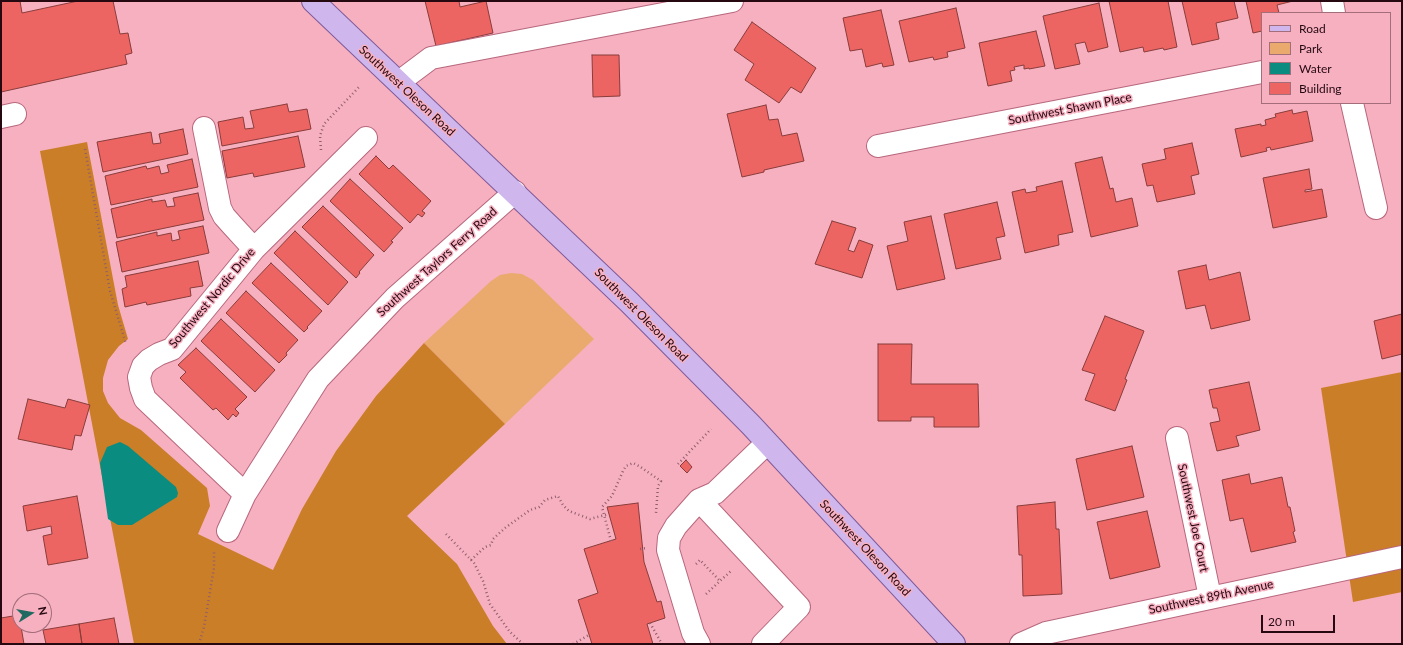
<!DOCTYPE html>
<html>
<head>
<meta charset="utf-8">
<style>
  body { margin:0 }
  #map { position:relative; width:1403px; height:645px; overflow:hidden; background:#f6b0c0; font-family:Lato,sans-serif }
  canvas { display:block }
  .frame { position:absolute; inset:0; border:2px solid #260811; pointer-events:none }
  .legend { position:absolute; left:1261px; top:12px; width:130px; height:92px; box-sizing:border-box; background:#f6b0c0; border:1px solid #a36d7a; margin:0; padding:5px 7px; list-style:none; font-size:12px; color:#260811 }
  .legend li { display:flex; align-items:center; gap:8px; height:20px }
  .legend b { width:20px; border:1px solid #a36d7a }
  .north { position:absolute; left:12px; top:593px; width:40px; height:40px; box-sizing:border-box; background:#f6b0c0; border:1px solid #a36d7a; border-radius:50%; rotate:79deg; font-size:11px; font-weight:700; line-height:16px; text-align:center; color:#260811 }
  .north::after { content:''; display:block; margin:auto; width:14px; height:18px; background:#206960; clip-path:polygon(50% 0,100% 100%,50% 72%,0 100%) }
  .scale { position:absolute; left:1261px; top:615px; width:74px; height:18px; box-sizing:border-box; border:2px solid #260811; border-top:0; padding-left:5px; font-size:12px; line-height:14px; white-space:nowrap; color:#260811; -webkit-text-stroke:3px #f6b0c0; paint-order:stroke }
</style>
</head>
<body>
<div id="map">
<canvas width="1403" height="645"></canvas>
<div class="frame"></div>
<ul class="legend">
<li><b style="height:5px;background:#cfb6ed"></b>Road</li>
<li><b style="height:11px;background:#eaaa6e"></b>Park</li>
<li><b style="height:11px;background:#0a8d80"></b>Water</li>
<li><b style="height:11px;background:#ed6563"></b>Building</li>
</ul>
<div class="north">N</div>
<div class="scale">20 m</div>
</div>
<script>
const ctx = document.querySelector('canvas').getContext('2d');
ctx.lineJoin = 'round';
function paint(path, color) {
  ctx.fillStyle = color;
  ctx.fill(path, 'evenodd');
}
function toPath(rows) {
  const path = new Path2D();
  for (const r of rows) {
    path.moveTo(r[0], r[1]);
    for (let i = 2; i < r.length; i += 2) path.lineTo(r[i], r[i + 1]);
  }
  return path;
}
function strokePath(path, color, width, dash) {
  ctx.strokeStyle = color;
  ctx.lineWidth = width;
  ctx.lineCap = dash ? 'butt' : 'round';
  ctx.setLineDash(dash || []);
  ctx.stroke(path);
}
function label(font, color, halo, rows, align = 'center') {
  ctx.font = font + ' Lato,sans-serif';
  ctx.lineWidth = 3;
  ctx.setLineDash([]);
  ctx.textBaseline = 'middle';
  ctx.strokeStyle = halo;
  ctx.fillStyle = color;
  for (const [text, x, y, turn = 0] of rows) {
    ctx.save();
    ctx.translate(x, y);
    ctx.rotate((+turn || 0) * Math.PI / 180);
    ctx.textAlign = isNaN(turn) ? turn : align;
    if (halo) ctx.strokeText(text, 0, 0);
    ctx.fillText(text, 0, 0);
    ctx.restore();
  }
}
const green = toPath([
  [511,273,522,274,533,280,594,339,505,424,424,343,491,281,500,275]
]);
const forest = toPath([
  [87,142,118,305,128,339,119,346,108,360,103,378,103,391,108,403,120,418,141,430,207,488,210,506,198,534,273,570,302,509,336,451,376,396,424,343,505,424,407,516,457,564,493,626,507,644,134,644,40,151],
  [1402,372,1402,592,1353,602,1321,388]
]);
const water = toPath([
  [120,442,128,446,176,487,178,493,177,497,132,525,118,525,108,519,100,463,107,447]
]);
const building = toPath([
  [1,1,20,1,22,13,78,1,113,1,120,34,128,33,132,53,125,55,127,64,1,92,1,1],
  [425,1,459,1,460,7,486,1,493,33,436,46,425,1],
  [1109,1,1168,1,1177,47,1164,50,1163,48,1144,52,1143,47,1120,52,1109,1],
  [1182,1,1234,1,1238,18,1216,23,1219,39,1192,45,1182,1],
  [1246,1,1293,1,1277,5,1279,13,1262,13,1262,31,1253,33,1246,1],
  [1099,3,1108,47,1088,52,1085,42,1075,44,1080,64,1055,69,1043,16,1099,3],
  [956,8,965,48,947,52,948,57,934,60,933,57,909,62,899,21,956,8],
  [881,10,894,65,883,67,882,63,866,67,862,49,850,51,843,18,881,10],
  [752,22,816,68,801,93,791,87,779,103,745,80,754,64,734,50,752,22],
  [1036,31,1045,66,1029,69,1029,68,1024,69,1024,65,1014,67,1015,70,1010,71,1012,81,988,86,979,43,1036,31],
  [592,55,619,55,620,96,593,97,592,55],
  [287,104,289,112,307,109,311,129,222,146,218,122,243,117,245,129,254,128,250,111,287,104],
  [766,105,769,120,778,119,782,136,797,133,804,161,764,170,764,172,742,177,727,114,766,105],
  [1292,110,1293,114,1307,111,1313,141,1271,150,1270,147,1266,148,1267,151,1241,157,1235,129,1261,124,1261,126,1266,125,1265,120,1276,117,1275,114,1292,110],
  [183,129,188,154,103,172,97,142,151,132,153,144,161,143,159,134,183,129],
  [298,136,305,167,254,177,253,173,227,178,222,151,298,136],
  [1192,143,1199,174,1191,176,1195,194,1157,202,1153,185,1147,186,1142,164,1166,159,1164,149,1192,143],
  [376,156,389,169,393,165,431,201,422,211,425,213,422,217,418,214,410,223,359,174,376,156],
  [1102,157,1110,189,1113,188,1116,202,1132,198,1138,226,1091,237,1075,163,1102,157],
  [192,159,198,187,111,205,105,176,146,166,147,169,159,166,161,174,169,172,167,165,192,159],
  [1309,169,1312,189,1305,190,1305,192,1322,189,1327,217,1273,228,1263,178,1309,169],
  [350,179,403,228,391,241,393,242,384,252,330,201,350,179],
  [1062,181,1073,232,1058,235,1059,245,1025,253,1012,192,1025,189,1026,193,1037,191,1036,187,1062,181],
  [198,193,204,220,117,238,111,209,152,199,152,202,165,200,167,207,175,206,173,198,198,193],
  [997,202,1005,236,996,238,1001,259,956,269,944,214,997,202],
  [323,206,374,255,359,272,360,273,356,278,302,227,323,206],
  [931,216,945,279,897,290,887,246,908,241,904,222,931,216],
  [832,221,856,228,848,250,854,252,859,240,873,245,862,278,815,264,832,221],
  [203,226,209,253,122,272,116,242,157,232,157,236,171,233,172,241,180,239,178,231,203,226],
  [295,231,348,282,328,305,274,253,295,231],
  [198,261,203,286,190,288,191,296,147,305,146,302,125,307,122,289,127,287,125,276,198,261],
  [271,263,322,311,307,327,308,328,304,332,252,283,271,263],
  [1206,265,1209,280,1240,272,1250,320,1211,329,1205,305,1186,309,1178,271,1206,265],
  [246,291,298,340,286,353,287,355,279,363,226,313,246,291],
  [1402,314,1402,354,1382,359,1374,321,1402,314],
  [1105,316,1144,331,1125,379,1127,380,1115,411,1085,400,1095,374,1082,370,1105,316],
  [221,319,275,370,255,392,201,341,221,319],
  [878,344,912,344,911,384,978,384,979,427,934,427,934,417,911,417,911,421,878,421,878,344],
  [196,348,247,397,235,409,239,413,236,417,233,414,228,420,216,408,213,410,180,378,186,372,178,365,196,348],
  [1249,382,1260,430,1236,436,1239,446,1217,451,1210,423,1220,421,1217,408,1213,408,1209,390,1249,382],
  [28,399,65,408,68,399,90,405,81,436,75,435,72,450,18,439,28,399],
  [1132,446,1144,497,1087,510,1076,459,1132,446],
  [686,460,692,467,687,473,680,466,686,460],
  [1249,474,1251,484,1282,477,1288,507,1290,507,1295,531,1293,532,1296,542,1251,552,1243,518,1230,521,1222,480,1249,474],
  [77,496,88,558,48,565,43,536,52,534,51,526,27,531,23,506,77,496],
  [1055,502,1056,529,1059,529,1062,594,1023,596,1022,555,1019,555,1017,506,1055,502],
  [638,503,644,562,657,602,661,601,665,618,647,624,653,644,592,644,578,600,598,593,584,549,616,539,607,507,638,503],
  [1147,511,1160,567,1110,579,1097,522,1147,511],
  [19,615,24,644,1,644,1,618,19,615],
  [114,618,119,644,82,644,79,624,114,618],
  [79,624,82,644,46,644,43,630,79,624]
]);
const path = toPath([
  [85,149,110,291,126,344],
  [321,150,320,136,324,124,360,86],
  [678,464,711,429],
  [446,534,474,563,483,581,490,604,510,632,523,644],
  [611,541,602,507,612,496,623,471,626,466,633,463,639,466,661,481,658,486,656,513],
  [640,549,646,548],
  [471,560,485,547,491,545,493,539,505,528,530,510,539,507,545,500,558,496,563,505,569,511,590,519,609,514],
  [696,564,700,560,720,581],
  [706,594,732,570],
  [650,623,662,644],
  [199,644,204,627,214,568,214,551],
  [573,644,589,635]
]);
const minor = toPath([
  [1332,1,1334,13],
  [399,82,431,58,732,1],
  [1352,103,1376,208],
  [1,117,15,114],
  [204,128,220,208,224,216,232,225,254,249],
  [878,146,1262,72],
  [1177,438,1210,597],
  [245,494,145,399,141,388,139,377,143,366,149,360,159,354,172,349,254,249,366,138],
  [699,500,799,607,763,644],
  [228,531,245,494,318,379,395,298,515,192],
  [699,644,693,633,668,550,669,538,676,526,699,500,715,493,767,443],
  [1021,644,1046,633,1402,557]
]);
const major = toPath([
  [313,1,629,302,751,425,954,644]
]);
const streetNames = [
  ["Southwest Oleson Road",407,91,43],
  ["Southwest Shawn Place",1070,109,-11],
  ["Southwest Taylors Ferry Road",437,262,-42],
  ["Southwest Nordic Drive",212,298,-50],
  ["Southwest Oleson Road",641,315,45],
  ["Southwest Joe Court",1193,518,78],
  ["Southwest Oleson Road",865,548,47],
  ["Southwest 89th Avenue",1211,597,-12]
];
paint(green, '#eaaa6e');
paint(forest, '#cb7e28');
paint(water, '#0a8d80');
paint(building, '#ed6563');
strokePath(building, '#883c3a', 1);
strokePath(minor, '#b8677d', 24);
strokePath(major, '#7f5a98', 24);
strokePath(path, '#915e6b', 2.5, [1, 3]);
strokePath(minor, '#fff', 22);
strokePath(major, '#cfb6ed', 22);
label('12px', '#260811', '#f6b0c0', streetNames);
</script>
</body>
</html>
